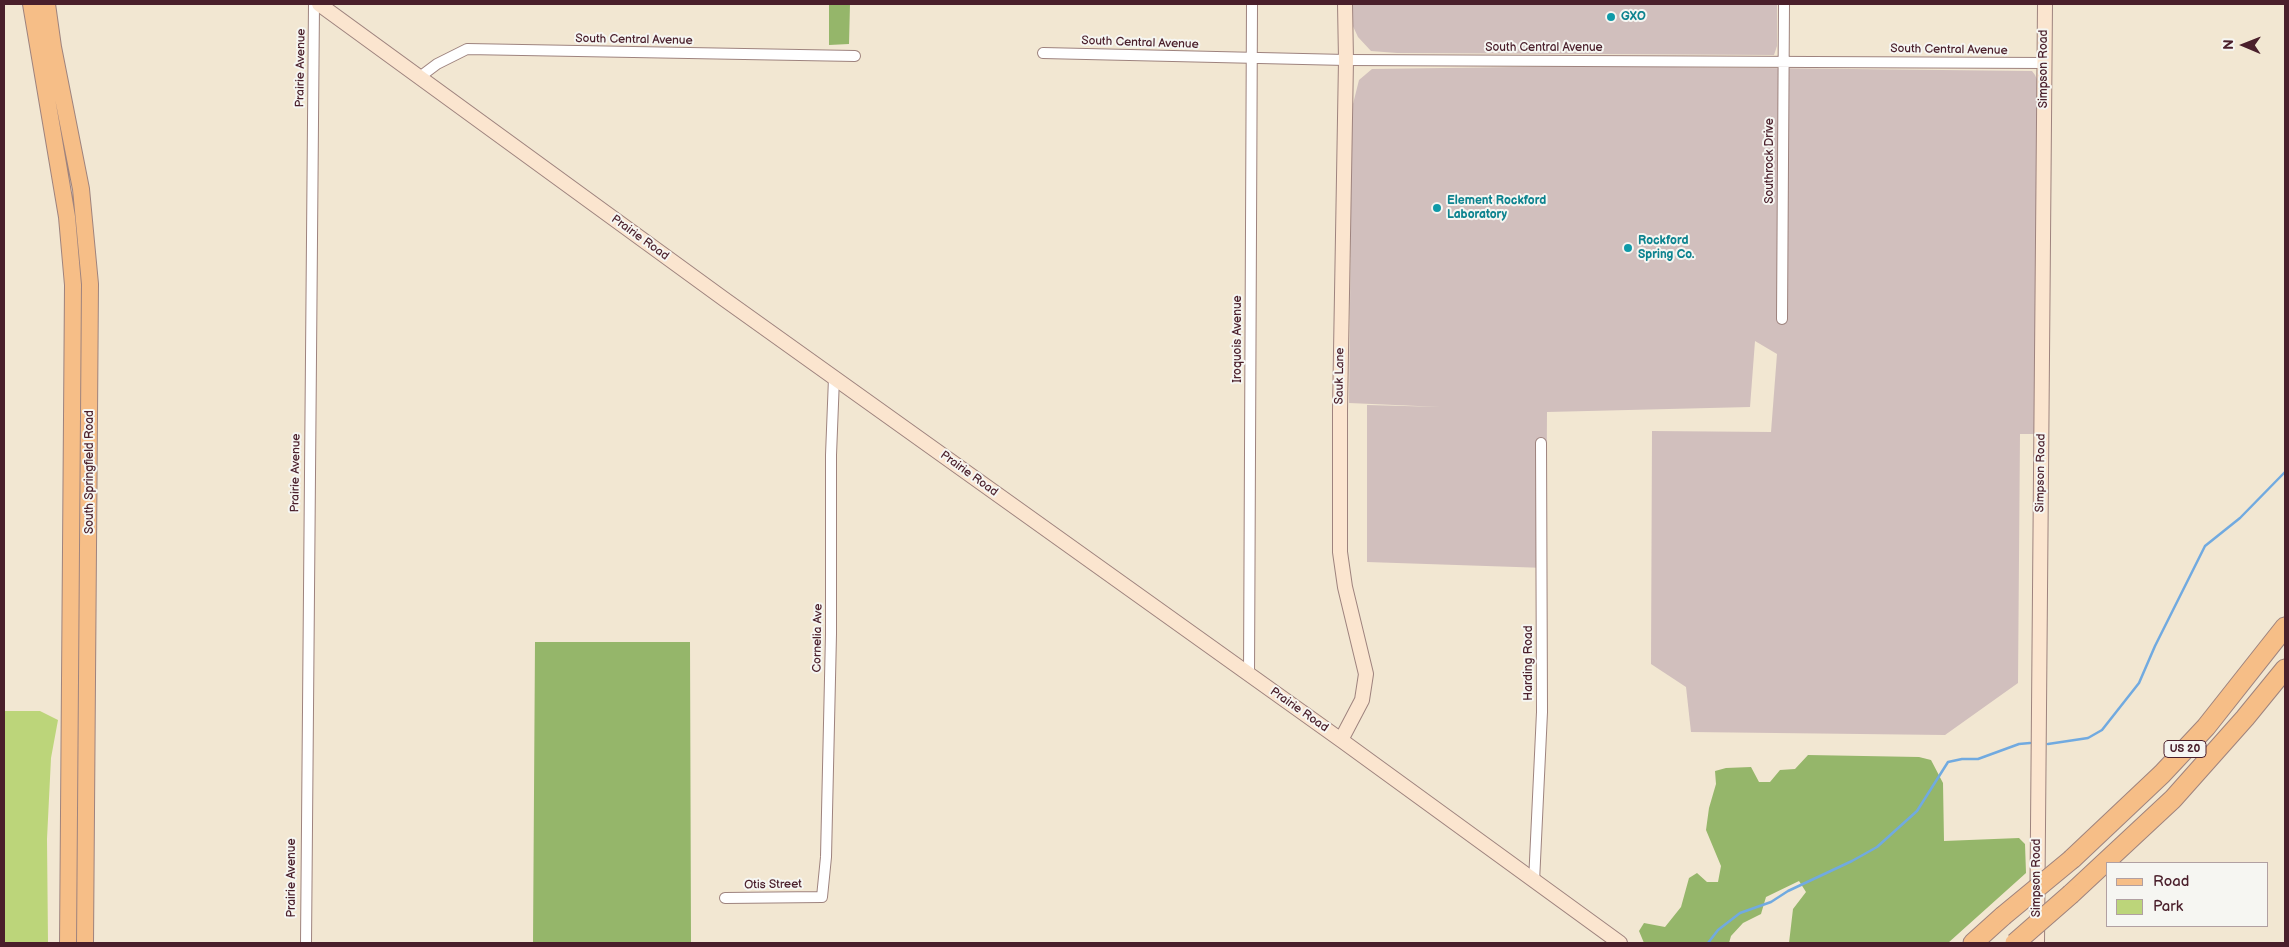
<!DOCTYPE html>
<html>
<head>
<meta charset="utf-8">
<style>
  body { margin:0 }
  #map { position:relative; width:2289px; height:947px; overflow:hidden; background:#f2e7d2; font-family:"Balsamiq Sans",sans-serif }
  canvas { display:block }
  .frame { position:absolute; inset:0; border:5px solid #4a1f2b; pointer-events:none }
  .legend { position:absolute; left:2106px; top:862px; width:162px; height:65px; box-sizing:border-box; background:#f6f6f2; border:1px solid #b1a0a2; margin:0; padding:6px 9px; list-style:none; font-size:15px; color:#4a1f2b }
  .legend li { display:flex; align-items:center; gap:10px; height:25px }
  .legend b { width:25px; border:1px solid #b1a0a2 }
  .north { position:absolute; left:2219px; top:20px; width:50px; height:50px; -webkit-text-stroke:4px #f6f6f2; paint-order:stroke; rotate:271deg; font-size:14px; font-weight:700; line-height:20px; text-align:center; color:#4a1f2b }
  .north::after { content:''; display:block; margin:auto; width:18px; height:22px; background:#4a1f2b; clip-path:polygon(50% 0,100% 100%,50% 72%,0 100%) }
</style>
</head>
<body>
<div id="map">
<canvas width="2289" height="947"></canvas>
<div class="frame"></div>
<ul class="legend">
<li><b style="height:6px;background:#f6be87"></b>Road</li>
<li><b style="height:14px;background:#bcd57a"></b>Park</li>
</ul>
<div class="north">N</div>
</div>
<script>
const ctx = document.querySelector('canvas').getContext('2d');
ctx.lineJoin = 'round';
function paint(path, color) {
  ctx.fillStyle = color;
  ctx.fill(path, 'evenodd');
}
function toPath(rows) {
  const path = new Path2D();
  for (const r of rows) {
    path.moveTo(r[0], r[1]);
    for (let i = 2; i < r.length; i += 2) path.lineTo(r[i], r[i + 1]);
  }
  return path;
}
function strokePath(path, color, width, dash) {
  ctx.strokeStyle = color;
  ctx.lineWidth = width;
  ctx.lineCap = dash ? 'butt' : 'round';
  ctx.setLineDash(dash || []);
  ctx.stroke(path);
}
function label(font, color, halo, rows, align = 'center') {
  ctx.font = font + ' "Balsamiq Sans",sans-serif';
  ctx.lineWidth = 4;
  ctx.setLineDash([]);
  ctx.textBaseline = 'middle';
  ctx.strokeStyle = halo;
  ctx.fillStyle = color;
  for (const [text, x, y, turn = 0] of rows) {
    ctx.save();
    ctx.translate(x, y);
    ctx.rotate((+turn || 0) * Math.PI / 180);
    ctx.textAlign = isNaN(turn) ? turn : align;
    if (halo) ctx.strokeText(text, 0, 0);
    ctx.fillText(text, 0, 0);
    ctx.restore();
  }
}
const industrial = toPath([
  [1351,4,1777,4,1777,46,1774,55,1397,53,1371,51,1358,37,1351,22],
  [1583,66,2032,71,2035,75,2039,84,2035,434,2020,434,2018,683,1945,735,1691,732,1686,687,1651,664,1652,431,1771,432,1777,354,1755,341,1750,407,1547,412,1546,568,1367,562,1367,405,1441,407,1349,403,1352,108,1359,80,1372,69]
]);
const green = toPath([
  [4,711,40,711,58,720,51,758,47,839,48,943,4,943]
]);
const forest = toPath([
  [829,4,850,4,849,44,829,45],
  [535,642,690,642,691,943,533,943],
  [1808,755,1919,757,1931,760,1943,783,1944,841,2019,838,2025,844,2026,873,1948,943,1789,943,1793,909,1806,892,1799,881,1766,897,1761,914,1743,923,1731,936,1729,943,1644,943,1639,931,1644,923,1665,927,1681,907,1689,878,1697,873,1707,882,1718,882,1721,866,1706,830,1709,808,1716,784,1715,771,1726,768,1751,767,1759,782,1770,782,1780,770,1795,769]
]);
const stream = toPath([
  [2048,744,2088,738,2102,730,2139,683,2155,646,2205,546,2240,518,2285,472],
  [1708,943,1718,930,1740,913,1771,902,1788,891,1852,861,1877,847,1917,811,1948,762,1962,759,1978,759,2019,744,2030,743]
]);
const street = toPath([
  [1043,53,1346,60,2045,63],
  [421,76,437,64,467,49,855,56],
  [1782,319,1784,4],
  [1249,674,1252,4],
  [1534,882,1542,712,1541,443],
  [725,898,822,897,826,857,831,634,831,455,834,378],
  [306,943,314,4]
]);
const secondary = toPath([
  [319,4,724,299,1341,740,1620,943],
  [1341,740,1362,700,1366,674,1345,587,1340,552,1340,410,1346,60,1345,4],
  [2037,943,2045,4]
]);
const primary = toPath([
  [31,4,67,217,73,285,68,943],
  [47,4,53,47,81,189,90,284,85,943]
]);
const highway = toPath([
  [2072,859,2162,774,2206,727,2285,627],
  [2071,894,2173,799,2245,718,2285,669],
  [1973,943,2003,916]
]);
const highwayBridge = toPath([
  [2003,916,2072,859],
  [2015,943,2071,894]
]);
const markers = [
  [1611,17,5,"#0f9aa8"],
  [1437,208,5,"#0f9aa8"],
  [1628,248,5,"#0f9aa8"]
];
const shields = [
  [2185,749,42]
];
const shieldNames = [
  ["US 20",2185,749]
];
const cultureNames = [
  ["GXO",1621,17],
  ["Element Rockford",1447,201],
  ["Laboratory",1447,215],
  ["Rockford",1638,241],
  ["Spring Co.",1638,255]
];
const streetNames = [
  ["South Central Avenue",634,40,1],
  ["South Central Avenue",1140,43,2],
  ["South Central Avenue",1544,48],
  ["South Central Avenue",1949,50,1],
  ["Prairie Avenue",301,68,-89],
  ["Simpson Road",2044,69,-90],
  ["Southrock Drive",1770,161,-90],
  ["Prairie Road",640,238,36],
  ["Iroquois Avenue",1238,339,-90],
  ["Sauk Lane",1340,376,-89],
  ["South Springfield Road",90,472,-90],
  ["Prairie Avenue",296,473,-89],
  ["Simpson Road",2041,473,-89],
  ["Prairie Road",969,474,36],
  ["Cornelia Ave",818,638,-89],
  ["Harding Road",1529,663,-90],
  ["Prairie Road",1299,710,35],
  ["Prairie Avenue",292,878,-90],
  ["Simpson Road",2037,878,-90],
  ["Otis Street",773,885,-1]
];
paint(industrial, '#d1bfbd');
paint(green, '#bcd57a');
paint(forest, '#95b66a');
strokePath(stream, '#71aae0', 2.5);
strokePath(street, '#9e837e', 12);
strokePath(secondary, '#9e837e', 16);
strokePath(primary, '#9e837e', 18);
strokePath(highway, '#9e837e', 21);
strokePath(street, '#fff', 10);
strokePath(secondary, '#fbe5cf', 14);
strokePath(primary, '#f6be87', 16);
strokePath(highway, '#f6be87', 19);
strokePath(highwayBridge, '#9e837e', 21, []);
strokePath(highwayBridge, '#f6be87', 19);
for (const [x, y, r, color] of markers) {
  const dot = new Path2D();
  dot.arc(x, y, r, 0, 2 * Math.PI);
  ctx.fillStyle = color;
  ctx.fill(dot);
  strokePath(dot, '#f6f6f2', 2);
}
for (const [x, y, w] of shields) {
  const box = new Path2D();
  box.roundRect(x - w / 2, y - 8.5, w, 17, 4);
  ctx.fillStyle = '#f6f6f2';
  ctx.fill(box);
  strokePath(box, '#4a1f2b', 1);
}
label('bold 11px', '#4a1f2b', null, shieldNames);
label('bold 12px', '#0d838f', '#f6f6f2', cultureNames, 'left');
label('12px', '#4a1f2b', '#f6f6f2', streetNames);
</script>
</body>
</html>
